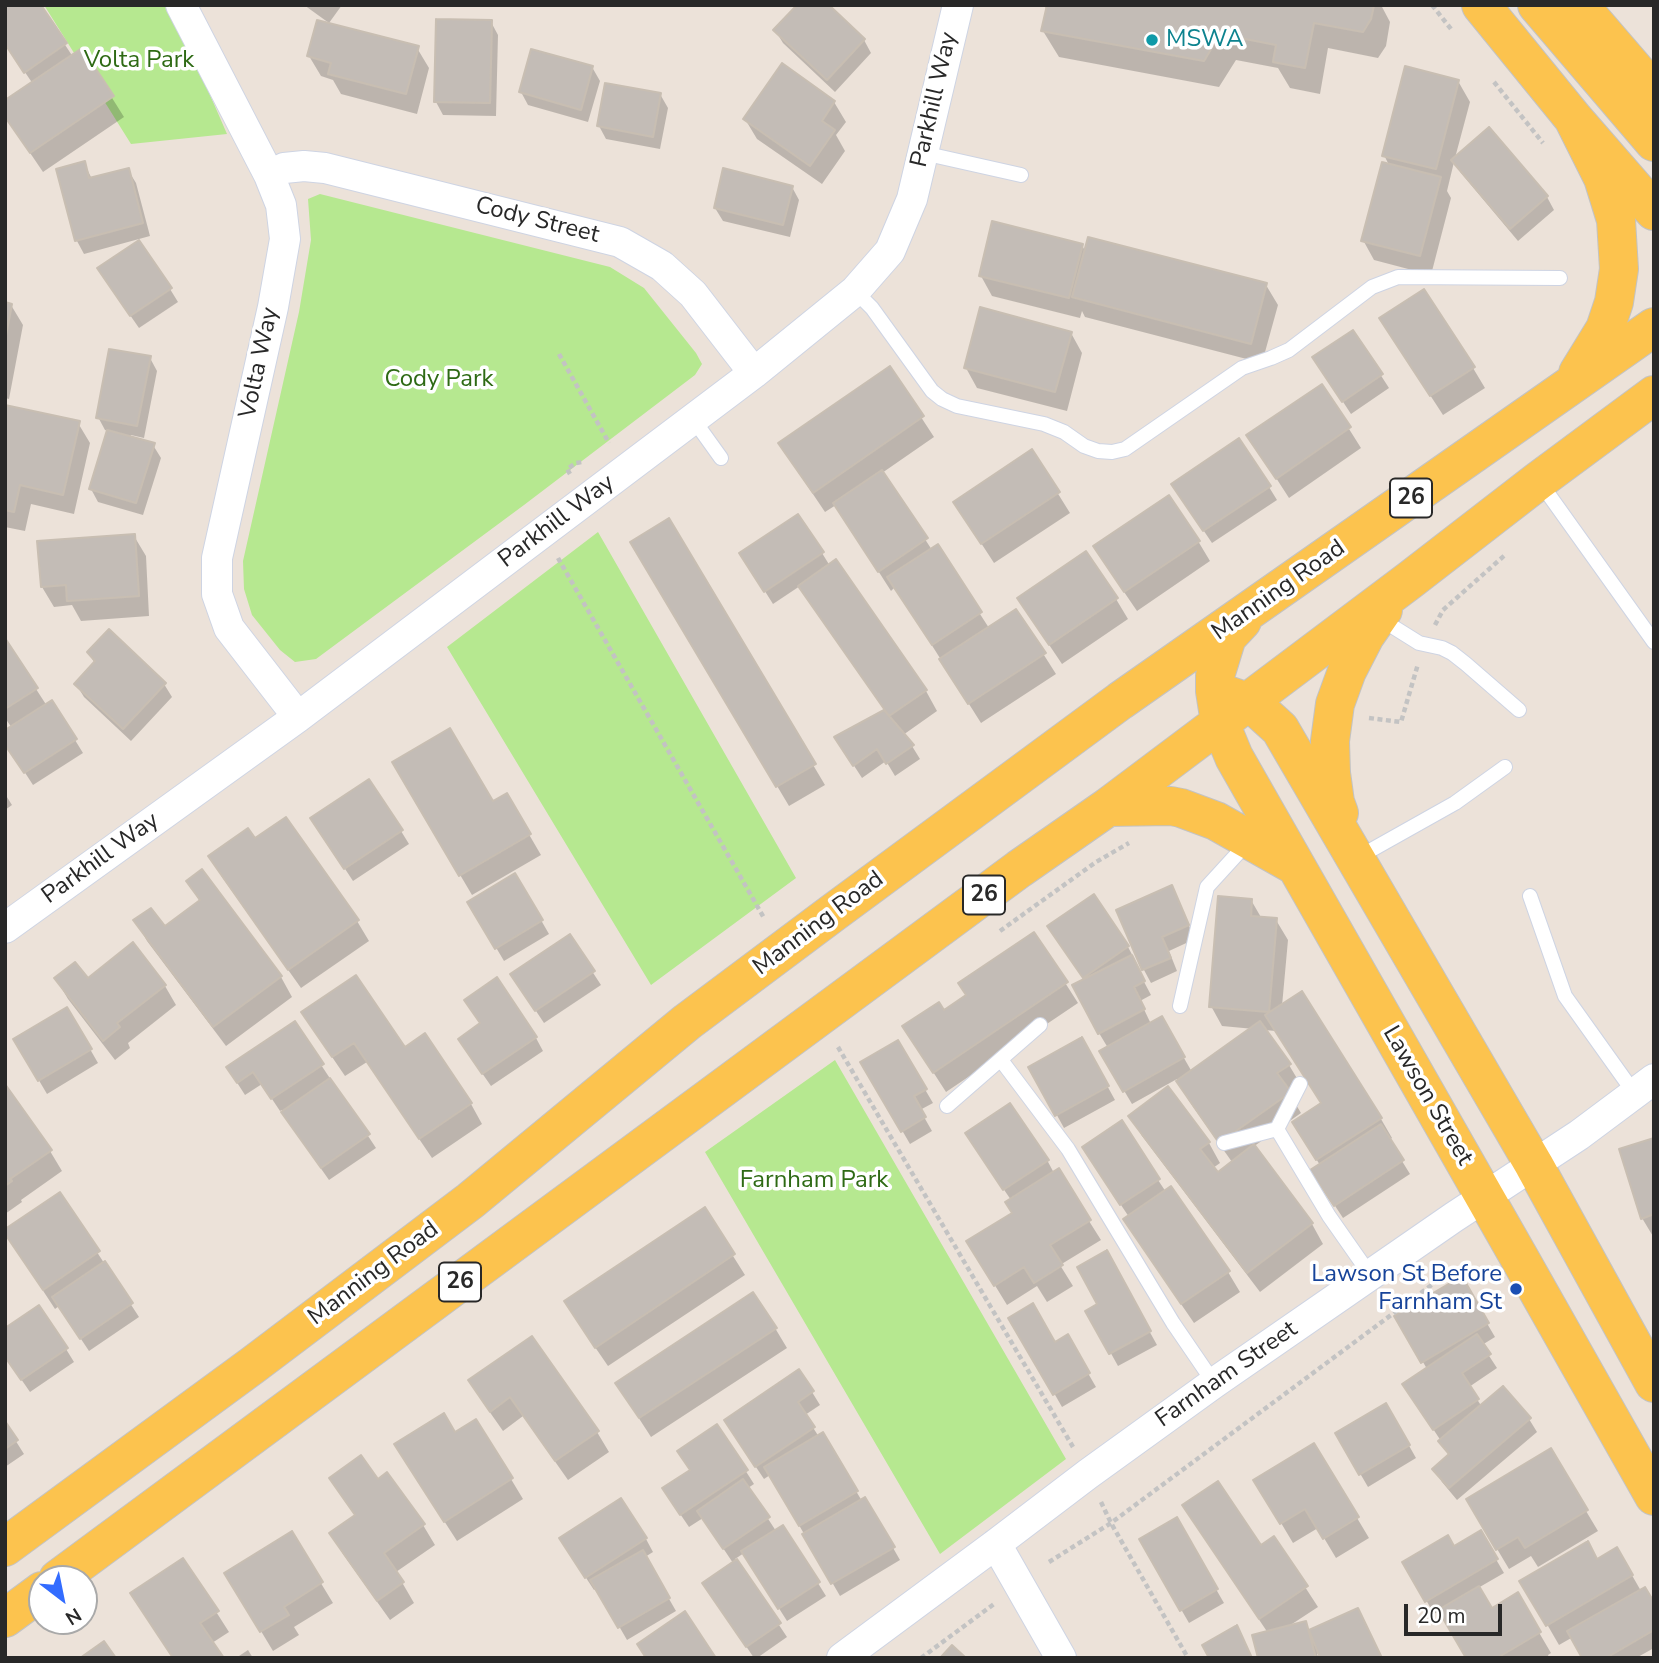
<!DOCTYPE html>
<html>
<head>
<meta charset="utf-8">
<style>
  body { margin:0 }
  #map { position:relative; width:1659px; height:1663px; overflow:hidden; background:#ece2d9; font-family:"Nunito Sans",sans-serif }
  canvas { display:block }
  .frame { position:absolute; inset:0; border:7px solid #282828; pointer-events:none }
  .north { position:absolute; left:28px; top:1565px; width:70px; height:70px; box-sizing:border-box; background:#fff; border:2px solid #a9a9a9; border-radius:50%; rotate:148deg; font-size:19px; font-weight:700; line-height:28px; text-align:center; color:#282828 }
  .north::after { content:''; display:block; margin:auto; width:24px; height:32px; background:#336cff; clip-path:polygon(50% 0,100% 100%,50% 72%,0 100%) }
  .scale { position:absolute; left:1404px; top:1604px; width:98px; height:32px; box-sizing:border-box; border:4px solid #282828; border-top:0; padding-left:9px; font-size:21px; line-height:24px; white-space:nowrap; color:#282828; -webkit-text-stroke:5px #fff; paint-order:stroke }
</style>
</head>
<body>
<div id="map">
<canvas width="1659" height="1663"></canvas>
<div class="frame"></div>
<div class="north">N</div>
<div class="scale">20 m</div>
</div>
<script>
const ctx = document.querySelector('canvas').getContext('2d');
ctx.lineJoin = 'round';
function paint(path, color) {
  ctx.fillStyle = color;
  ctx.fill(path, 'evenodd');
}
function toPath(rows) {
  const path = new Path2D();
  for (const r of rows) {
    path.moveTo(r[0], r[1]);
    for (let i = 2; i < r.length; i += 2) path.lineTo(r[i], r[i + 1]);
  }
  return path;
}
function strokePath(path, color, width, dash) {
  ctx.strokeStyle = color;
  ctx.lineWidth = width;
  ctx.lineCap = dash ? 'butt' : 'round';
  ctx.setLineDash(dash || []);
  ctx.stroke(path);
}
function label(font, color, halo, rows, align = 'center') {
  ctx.font = font + ' "Nunito Sans",sans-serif';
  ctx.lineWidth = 7;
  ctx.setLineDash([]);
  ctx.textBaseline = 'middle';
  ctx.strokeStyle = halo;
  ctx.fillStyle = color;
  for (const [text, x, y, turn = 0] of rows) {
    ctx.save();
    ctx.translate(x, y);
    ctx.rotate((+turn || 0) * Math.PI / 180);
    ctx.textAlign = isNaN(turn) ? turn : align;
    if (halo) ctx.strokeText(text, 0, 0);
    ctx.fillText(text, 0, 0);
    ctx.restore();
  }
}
const green = toPath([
  [44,5,171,5,227,134,131,144],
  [320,194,610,267,644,288,696,353,702,364,695,375,524,505,316,659,295,662,280,650,252,615,244,589,243,561,299,312,311,240,308,199],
  [598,532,796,878,651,985,447,647],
  [835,1060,1066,1459,940,1554,705,1152]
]);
const shadow = toPath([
  [39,5,73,57,82,50,124,117,43,172,5,116,33,84,5,43],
  [304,5,342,5,329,23],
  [1044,5,1381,5,1390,22,1386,46,1378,58,1328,48,1320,94,1290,88,1278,68,1236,60,1219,87,1059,57,1043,31,1047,10],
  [491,22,498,35,496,116,443,115,436,102],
  [775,30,864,40,871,53,835,92,783,43],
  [417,48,429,68,417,114,341,94,333,80,321,76,309,56],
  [592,67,600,81,588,122,528,105,521,92],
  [1458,81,1470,102,1455,158,1489,129,1547,197,1554,210,1518,241,1461,173,1454,162,1447,191,1451,198,1431,275,1374,260,1363,240,1389,165,1384,155],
  [660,94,668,108,660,149,606,139,599,126],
  [834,102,846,122,836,135,845,151,822,184,757,139,745,119],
  [84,163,92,179,128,170,136,183,150,236,84,254,77,241,58,170],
  [792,187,799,200,790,237,723,221,715,208],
  [1082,245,1086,253,1266,285,1278,305,1262,363,1085,317,1082,311,1080,318,992,296,981,276],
  [107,282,170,289,178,302,139,328],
  [5,304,11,305,23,325,9,399,5,398],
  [1353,332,1389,388,1351,414,1322,370],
  [1071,333,1082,353,1067,411,977,388,966,368],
  [1393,338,1473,368,1485,388,1443,415],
  [150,358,157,371,144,438,131,435,130,438,153,445,161,458,143,515,98,502,91,489,108,431,105,430,98,417],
  [889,368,934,437,882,473,932,550,937,547,989,628,1016,611,1056,674,981,723,895,587,891,591,836,505,825,512,792,463,780,443],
  [1322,386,1361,448,1289,498,1249,436],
  [5,407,78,423,90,443,74,514,31,504,25,531,5,527],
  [1032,452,1070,513,994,563,955,503],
  [1269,487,1277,500,1212,543,1181,497],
  [668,521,825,785,789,806,632,543],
  [134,536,146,556,149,616,81,621,72,605,54,607,42,587],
  [1198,541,1210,561,1137,611,1107,567,1095,547],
  [822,553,830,566,926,691,937,711,903,735,912,746,920,759,895,776,886,761,862,778,836,738,886,712,812,606,800,586,773,604,749,566],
  [1116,599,1128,619,1062,664,1031,618],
  [5,641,47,706,75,740,83,753,33,785,5,742,12,728,5,718],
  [89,653,164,684,172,697,131,741,84,697,76,684,95,664],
  [394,763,492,803,506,795,541,855,472,895],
  [5,794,12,805,5,810],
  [320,831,401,831,409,844,353,881],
  [254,841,357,921,369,941,301,988,222,877,211,857],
  [515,875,549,934,504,961,469,902],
  [188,882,281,977,292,997,226,1046,147,941,136,921,165,929,200,902],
  [1094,897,1128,947,1135,960,1133,961,1151,995,1140,1001,1151,1024,1161,1018,1192,1072,1254,1029,1222,1026,1211,1006,1251,900,1262,919,1276,920,1288,940,1282,1006,1381,1119,1392,1138,1389,1140,1410,1174,1343,1218,1320,1183,1320,1165,1305,1142,1322,1104,1276,1031,1264,1030,1289,1065,1301,1085,1289,1093,1301,1113,1253,1147,1312,1224,1323,1244,1260,1292,1142,1136,1130,1116,1167,1088,1209,1143,1220,1163,1213,1168,1217,1174,1232,1162,1189,1101,1177,1079,1132,1104,1101,1052,1108,1048,1099,1033,1085,980,1057,940],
  [1178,901,1195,939,1169,951,1177,971,1151,983,1144,970,1118,911],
  [1034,934,1078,1003,946,1092,904,1027,944,1012,968,996],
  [569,936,601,985,544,1023,520,987],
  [56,979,165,986,176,1005,128,1043,130,1048,115,1060,68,999],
  [67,1009,98,1063,47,1094,15,1040],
  [294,1024,376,1148,329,1180,291,1126,282,1110,280,1111,262,1084,245,1095,236,1081],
  [482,1024,536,1038,543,1051,491,1086,468,1053],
  [315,1032,404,1049,424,1036,471,1104,482,1124,432,1158,367,1062,345,1076],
  [1082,1040,1115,1100,1064,1128,1031,1068],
  [897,1042,933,1103,920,1110,932,1131,910,1144,863,1063],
  [5,1087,50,1151,62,1171,21,1200,22,1202,5,1214],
  [1654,1140,1654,1238,1642,1218],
  [975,1147,1047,1160,1054,1173,1089,1221,1101,1240,1060,1265,1073,1286,1047,1302,1037,1286,1007,1305,980,1261,1014,1214,1011,1200],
  [1091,1160,1158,1180,1166,1192,1228,1272,1240,1292,1194,1323,1137,1240,1125,1220,1129,1217],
  [60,1195,139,1317,89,1351,59,1306,55,1309,17,1251],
  [704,1210,745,1275,608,1366,577,1321],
  [1106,1253,1157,1345,1118,1366,1088,1312,1099,1305],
  [1461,1279,1495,1337,1482,1345,1497,1368,1469,1387,1482,1407,1529,1419,1537,1432,1457,1500,1442,1482,1434,1469,1449,1456,1441,1441,1412,1397,1427,1369,1397,1317],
  [1011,1318,1055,1344,1067,1337,1096,1387,1062,1407],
  [775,1328,787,1348,651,1437,629,1403],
  [66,1349,74,1362,30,1392,5,1356],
  [799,1371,820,1405,805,1415,819,1437,822,1435,862,1501,865,1499,900,1560,840,1596,770,1475,764,1479,733,1433],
  [470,1381,597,1432,609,1452,568,1480,523,1416,503,1431,482,1401],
  [1386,1405,1416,1458,1368,1487,1337,1434],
  [476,1421,523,1499,457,1541,408,1465],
  [5,1424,24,1454,5,1467],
  [717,1426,754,1484,748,1488,776,1531,783,1527,826,1596,787,1621,744,1553,735,1559,787,1637,757,1658,754,1658,704,1584,733,1563,703,1518,689,1527,672,1502,691,1471],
  [1314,1446,1369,1538,1336,1558,1318,1528,1293,1543,1256,1481],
  [1550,1451,1598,1531,1538,1567,1531,1556,1509,1569,1468,1500],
  [331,1479,378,1481,423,1525,435,1545,396,1572,414,1603,390,1620,343,1554,331,1534,356,1517],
  [1184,1506,1260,1548,1274,1539,1318,1607,1289,1626,1305,1623,1319,1653,1317,1654,1319,1658,1260,1658,1268,1633,1196,1526],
  [1176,1520,1224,1603,1189,1623,1141,1540],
  [1480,1532,1504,1573,1478,1588,1491,1610,1517,1595,1551,1653,1548,1655,1549,1658,1468,1658,1441,1610,1434,1614,1405,1563,1454,1548],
  [291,1534,333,1603,294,1627,299,1635,273,1651,238,1593],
  [646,1539,653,1552,645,1557,676,1611,627,1640,597,1588,594,1590,569,1552],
  [1617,1549,1641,1591,1654,1605,1654,1648,1636,1658,1584,1658,1573,1637,1559,1645,1522,1581,1597,1561],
  [183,1560,229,1632,212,1643,173,1658,132,1594],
  [248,1650,253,1658,236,1658]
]);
const building = toPath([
  [5,5,41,5,67,43,24,73,5,44,5,5],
  [797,5,829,5,865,39,827,80,773,30,797,5],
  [1047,5,1374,5,1371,19,1363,32,1314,23,1305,68,1273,62,1276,45,1220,34,1204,61,1041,31,1047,5],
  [436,19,492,20,490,103,434,102,436,19],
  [317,20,419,46,406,94,328,74,331,63,307,56,317,20],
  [82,48,114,96,30,153,5,117,5,100,82,48],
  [531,49,593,66,581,110,519,92,531,49],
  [782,63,835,101,822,121,835,130,810,166,743,119,782,63],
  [1405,66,1459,80,1436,169,1382,156,1405,66],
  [605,83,661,93,653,137,597,126,605,83],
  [1489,127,1548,196,1510,229,1451,160,1489,127],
  [85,161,89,178,129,168,143,223,75,241,56,169,85,161],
  [1382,162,1441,177,1420,256,1361,241,1382,162],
  [723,168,793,186,783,225,714,208,723,168],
  [992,221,1083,244,1069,298,979,276,992,221],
  [1088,237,1267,283,1251,344,1072,297,1088,237],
  [139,240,172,288,130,316,97,268,139,240],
  [1424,289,1475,367,1430,396,1379,318,1424,289],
  [5,302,12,304,5,340,5,302],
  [980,307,1072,332,1055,392,964,368,980,307],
  [1353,330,1383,374,1342,402,1312,357,1353,330],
  [109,349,151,356,137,426,96,418,109,349],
  [890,366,924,416,813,493,778,443,890,366],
  [1322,384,1351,427,1276,479,1246,435,1322,384],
  [5,405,80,421,63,495,20,485,14,512,5,510,5,405],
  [107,430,155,443,136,503,89,489,107,430],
  [1239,438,1271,486,1203,531,1171,484,1239,438],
  [1032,449,1060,492,981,544,953,502,1032,449],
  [882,470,928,538,878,572,833,503,882,470],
  [1169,495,1200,541,1124,592,1093,546,1169,495],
  [798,514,824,552,764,592,739,553,798,514],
  [669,518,816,764,776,787,630,542,669,518],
  [135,534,139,596,67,601,66,585,41,587,37,541,135,534],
  [938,544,982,612,932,645,887,577,938,544],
  [1086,551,1118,598,1049,645,1017,598,1086,551],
  [836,559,927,690,889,716,798,586,836,559],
  [1016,609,1046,653,968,704,939,659,1016,609],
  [109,629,166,683,123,729,74,684,95,661,87,652,109,629],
  [5,638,38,688,5,709,5,638],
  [52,700,77,739,24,773,5,745,5,730,52,700],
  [884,710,914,745,886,764,877,749,853,766,834,737,884,710],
  [450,728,493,801,507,793,531,834,459,876,392,762,450,728],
  [369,779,403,830,344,869,310,818,369,779],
  [286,817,359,920,288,970,208,856,248,828,255,838,286,817],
  [202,869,282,976,213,1027,133,920,151,908,165,926,200,900,186,881,202,869],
  [515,873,543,920,495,949,467,902,515,873],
  [1172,885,1189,925,1162,937,1171,958,1142,970,1116,910,1172,885],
  [1094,894,1129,946,1083,978,1047,926,1094,894],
  [1218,896,1252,899,1251,916,1277,918,1269,1012,1209,1007,1218,896],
  [1034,932,1068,982,933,1073,902,1026,939,1002,944,1010,966,995,958,983,1034,932],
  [570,934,595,971,535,1011,510,974,570,934],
  [133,942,166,985,117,1023,120,1027,103,1041,54,978,75,962,88,978,133,942],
  [1132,955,1145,981,1134,987,1145,1009,1098,1034,1072,985,1132,955],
  [356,975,405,1047,425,1033,472,1103,419,1139,354,1043,332,1057,301,1012,356,975],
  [497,977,537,1037,482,1074,458,1039,480,1023,464,1000,497,977],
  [1302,991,1382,1118,1316,1160,1292,1122,1321,1103,1265,1015,1302,991],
  [67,1007,92,1049,38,1081,13,1039,67,1007],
  [1162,1016,1185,1057,1123,1092,1099,1051,1162,1016],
  [295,1021,324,1064,271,1099,253,1072,237,1083,226,1067,295,1021],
  [1260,1021,1291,1064,1277,1073,1291,1092,1219,1143,1176,1081,1260,1021],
  [1082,1037,1109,1086,1055,1116,1028,1067,1082,1037],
  [898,1040,927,1089,914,1096,926,1117,901,1132,860,1062,898,1040],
  [330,1078,370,1134,321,1168,281,1112,330,1078],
  [5,1084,52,1150,10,1179,12,1181,5,1186,5,1084],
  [1168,1086,1210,1142,1200,1149,1218,1172,1254,1144,1313,1223,1247,1273,1128,1116,1168,1086],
  [1010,1103,1049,1160,1003,1190,965,1133,1010,1103],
  [1122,1120,1160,1179,1120,1205,1082,1147,1122,1120],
  [1381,1124,1404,1160,1334,1206,1310,1170,1381,1124],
  [1654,1138,1654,1214,1641,1219,1619,1149,1654,1138],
  [1059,1168,1091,1220,1050,1245,1063,1265,1034,1283,1024,1267,994,1286,966,1241,1012,1213,1005,1202,1059,1168],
  [1171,1186,1230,1271,1181,1304,1123,1219,1171,1186],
  [60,1192,100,1251,43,1290,5,1234,5,1229,60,1192],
  [705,1207,735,1254,595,1348,564,1301,705,1207],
  [1107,1250,1151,1331,1109,1354,1085,1311,1097,1304,1077,1267,1107,1250],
  [105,1261,133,1303,80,1339,52,1297,105,1261],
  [1462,1276,1489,1323,1421,1363,1394,1316,1462,1276],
  [753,1292,777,1328,639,1418,615,1383,753,1292],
  [1033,1303,1055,1342,1068,1334,1090,1373,1053,1395,1008,1318,1033,1303],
  [39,1305,68,1348,21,1380,5,1357,5,1328,39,1305],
  [1477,1334,1491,1354,1462,1373,1479,1399,1433,1430,1402,1384,1477,1334],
  [532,1336,599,1431,555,1461,510,1397,490,1412,468,1380,532,1336],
  [799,1369,814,1391,798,1402,815,1427,755,1467,724,1420,799,1369],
  [1503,1386,1531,1418,1449,1488,1432,1469,1449,1454,1438,1441,1503,1386],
  [1386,1403,1410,1445,1359,1475,1335,1433,1386,1403],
  [444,1413,455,1432,476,1419,513,1478,444,1522,394,1444,444,1413],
  [5,1421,18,1440,5,1449,5,1421],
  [717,1424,748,1470,680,1515,662,1488,690,1470,677,1451,717,1424],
  [823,1432,858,1491,799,1526,764,1467,823,1432],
  [1314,1443,1359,1517,1323,1539,1305,1509,1280,1524,1253,1480,1314,1443],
  [1551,1448,1588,1510,1525,1548,1518,1537,1496,1550,1466,1499,1551,1448],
  [361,1455,378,1479,387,1472,425,1524,384,1553,404,1582,377,1601,329,1533,355,1515,329,1478,361,1455],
  [743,1479,770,1517,723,1549,697,1511,743,1479],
  [1218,1481,1261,1545,1274,1536,1308,1586,1259,1619,1182,1505,1218,1481],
  [865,1497,895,1547,831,1584,802,1534,865,1497],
  [621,1498,647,1538,585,1578,559,1538,621,1498],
  [1177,1517,1218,1589,1180,1611,1139,1539,1177,1517],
  [783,1525,820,1582,778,1609,741,1551,783,1525],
  [1481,1530,1498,1559,1425,1602,1402,1562,1448,1535,1454,1546,1481,1530],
  [292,1531,323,1582,284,1607,289,1615,260,1632,224,1573,292,1531],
  [1588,1541,1597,1559,1617,1547,1633,1575,1546,1626,1519,1581,1588,1541],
  [643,1550,670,1598,618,1628,590,1580,643,1550],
  [183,1558,219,1611,200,1623,224,1658,173,1658,130,1593,183,1558],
  [737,1559,781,1623,746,1647,702,1583,737,1559],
  [1479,1586,1492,1608,1518,1592,1541,1632,1497,1658,1466,1658,1438,1610,1479,1586],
  [1645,1587,1654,1602,1654,1630,1606,1658,1582,1658,1567,1631,1645,1587],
  [1358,1608,1382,1658,1320,1658,1309,1630,1358,1608],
  [685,1611,716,1658,646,1658,637,1644,685,1611],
  [1306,1621,1316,1658,1258,1658,1252,1635,1306,1621],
  [1237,1625,1252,1658,1209,1658,1202,1645,1237,1625],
  [104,1641,116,1658,80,1658,104,1641],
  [952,1645,966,1658,940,1658,952,1645]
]);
const path = toPath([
  [1432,5,1451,29],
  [1494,82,1543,143],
  [559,354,609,443],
  [570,474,567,469,576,463,582,462],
  [558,558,764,918],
  [1435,625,1443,610,1505,555],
  [1369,718,1401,722,1418,664],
  [1000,931,1096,862,1129,843],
  [838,1047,1073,1447],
  [1101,1502,1111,1523,1188,1658],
  [1049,1562,1111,1523,1449,1272],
  [921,1658,994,1604]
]);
const lane = toPath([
  [923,153,1021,175],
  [855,291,872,308,932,391,942,399,957,406,1044,424,1064,432,1084,446,1098,451,1112,452,1125,449,1242,368,1271,358,1289,350,1372,287,1398,277,1560,278],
  [693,419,721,458],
  [1539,481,1654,642],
  [1379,618,1419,643,1442,648,1452,653,1466,664,1519,710],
  [1357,858,1455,803,1505,767],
  [1530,896,1565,996,1635,1094],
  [1180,1006,1207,887,1249,841],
  [1001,1060,1068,1149,1173,1323,1214,1383],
  [947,1106,1040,1025],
  [1277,1129,1329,1216,1371,1276],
  [1224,1143,1277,1129,1300,1084]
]);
const street = toPath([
  [181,5,269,175,281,205,285,239,273,307,217,558,217,594,229,628,298,717],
  [269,175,284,168,304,166,325,168,620,242,662,266,693,294,754,373],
  [5,928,298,717,754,373,855,291,890,251,912,199,958,5],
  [996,1544,1061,1658],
  [842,1658,996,1544,1088,1474,1214,1383,1454,1217,1579,1135,1654,1079]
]);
const primary = toPath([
  [1481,5,1573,118,1654,211],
  [1537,5,1654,142],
  [1579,5,1654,92],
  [1573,118,1603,178,1616,220,1619,269,1614,302,1605,329,1578,373],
  [1242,621,1227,637,1215,676,1215,691,1220,723,1234,757,1520,1259,1654,1496],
  [1224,694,1247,702,1258,709,1280,729,1534,1165,1654,1383],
  [1108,807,1171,806,1181,808,1216,821,1294,865],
  [1339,813,1335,802,1331,773,1330,741,1335,704,1347,671,1365,636,1383,610],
  [5,1547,253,1365,470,1201,687,1022,834,912,1120,701,1654,327],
  [58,1579,1019,869,1108,807,1410,580,1538,481,1654,395],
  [5,1618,42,1591]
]);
const markers = [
  [1152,40,7,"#0f9aa8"],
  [1516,1289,7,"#1a4fb4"]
];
const shields = [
  [1411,498,42],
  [984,895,42],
  [460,1282,42]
];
const shieldNames = [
  ["26",1411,498],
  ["26",984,895],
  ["26",460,1282]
];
const cultureNames = [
  ["MSWA",1166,40]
];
const parkNames = [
  ["Volta Park",139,61],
  ["Cody Park",439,380],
  ["Farnham Park",814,1181]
];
const streetNames = [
  ["Parkhill Way",935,100,-77],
  ["Cody Street",537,221,14],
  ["Volta Way",260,363,-78],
  ["Parkhill Way",557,522,-37],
  ["Manning Road",1279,591,-35],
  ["Parkhill Way",101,859,-36],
  ["Manning Road",819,924,-37],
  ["Lawson Street",1427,1096,60],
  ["Manning Road",374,1274,-37],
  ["Farnham Street",1227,1375,-35]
];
const transitNames = [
  ["Lawson St Before",1502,1275],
  ["Farnham St",1502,1303]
];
paint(green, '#b6e890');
paint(shadow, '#0003');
paint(building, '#c3bcb6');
strokePath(building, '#c8beb2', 2);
strokePath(lane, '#ced4e3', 16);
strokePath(street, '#ced4e3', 32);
strokePath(primary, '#c3c3c3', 40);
strokePath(path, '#c3c3c3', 4.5, [5, 3.5]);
strokePath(lane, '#fff', 14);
strokePath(street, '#fff', 30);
strokePath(primary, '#fcc34e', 38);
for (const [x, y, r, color] of markers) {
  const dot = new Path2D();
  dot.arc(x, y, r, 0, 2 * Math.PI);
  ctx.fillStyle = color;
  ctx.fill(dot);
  strokePath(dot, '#fff', 2.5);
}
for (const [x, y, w] of shields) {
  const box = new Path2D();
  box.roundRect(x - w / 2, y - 19.5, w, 39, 5);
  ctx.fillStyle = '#fff';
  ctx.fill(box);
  strokePath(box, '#282828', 2);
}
label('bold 23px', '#282828', null, shieldNames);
label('24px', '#0d838f', '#fff', cultureNames, 'left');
label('24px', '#2e6a14', '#fff', parkNames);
label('24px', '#282828', '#fff', streetNames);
label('24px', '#164399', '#fff', transitNames, 'right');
</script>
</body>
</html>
